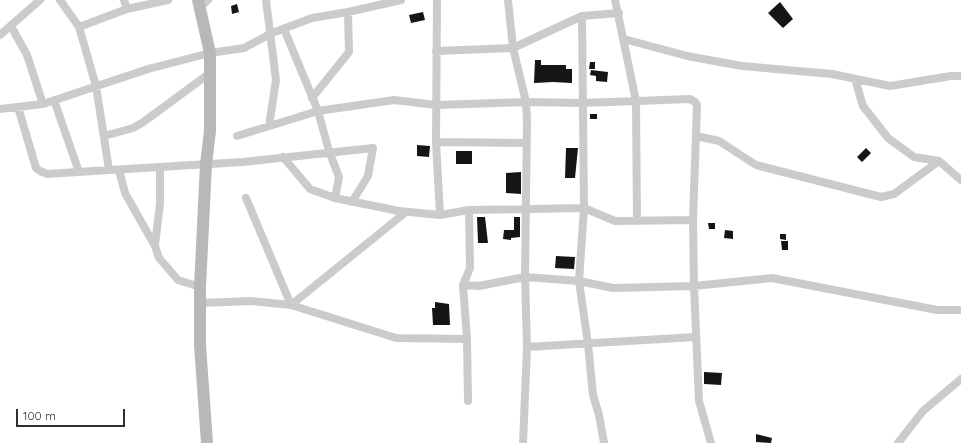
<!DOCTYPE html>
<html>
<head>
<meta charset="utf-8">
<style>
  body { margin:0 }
  #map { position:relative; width:961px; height:443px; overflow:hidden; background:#fff; font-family:Quicksand,sans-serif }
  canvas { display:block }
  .scale { position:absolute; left:16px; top:409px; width:109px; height:18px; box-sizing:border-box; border:2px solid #2e2e2e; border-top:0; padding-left:5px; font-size:12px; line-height:14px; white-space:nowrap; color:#2e2e2e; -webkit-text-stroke:3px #fff; paint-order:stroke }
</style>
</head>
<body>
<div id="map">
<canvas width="961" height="443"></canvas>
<div class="scale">100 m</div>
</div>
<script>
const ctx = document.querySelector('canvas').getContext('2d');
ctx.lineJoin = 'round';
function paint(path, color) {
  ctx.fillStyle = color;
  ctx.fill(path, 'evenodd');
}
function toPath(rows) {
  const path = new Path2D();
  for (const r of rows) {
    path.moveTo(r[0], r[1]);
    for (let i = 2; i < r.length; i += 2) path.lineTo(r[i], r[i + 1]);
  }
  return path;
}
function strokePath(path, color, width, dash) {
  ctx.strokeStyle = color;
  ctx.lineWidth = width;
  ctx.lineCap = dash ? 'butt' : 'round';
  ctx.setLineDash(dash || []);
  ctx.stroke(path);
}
const building = toPath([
  [780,2,793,19,783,28,768,13],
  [237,4,239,12,232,14,231,6],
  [423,12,425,20,411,23,409,15],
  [535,60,541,60,541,65,566,65,566,69,572,69,572,83,553,82,534,83],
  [590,62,595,62,595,69,589,69],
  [591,70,608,72,607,82,596,81,596,76,590,75],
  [590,114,597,114,597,119,590,119],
  [417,145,430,146,429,157,417,156],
  [566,148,578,148,575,178,565,178],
  [866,148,871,153,862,162,857,157],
  [456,151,472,151,472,164,456,164],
  [521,172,521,194,506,193,506,173],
  [477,217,485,217,488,243,478,243],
  [514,217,520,217,520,237,511,238,511,240,503,239,504,230,514,230],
  [708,223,715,223,715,229,709,229],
  [725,230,733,231,733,239,724,238],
  [780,234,786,234,786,240,780,239],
  [781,241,788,241,788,250,782,250],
  [556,256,575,257,574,269,555,268],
  [435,302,449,304,450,325,433,325,432,308,435,308],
  [704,372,722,373,721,385,704,384],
  [756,434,772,438,771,443,756,442]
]);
const street = toPath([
  [60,0,79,27,96,86,109,170,243,162,373,148,368,176,352,202],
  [124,0,127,9],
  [266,0,276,80,269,126],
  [437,0,436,142,440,215],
  [508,0,513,48,526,102,527,120,525,277,527,347,523,443],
  [615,0,636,101,637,221],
  [200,8,208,0],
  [582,16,584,208,579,281,588,344,593,395,599,415,604,443],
  [11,26,27,55,43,104],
  [79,27,127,9,168,0],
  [284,29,318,111,329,151,339,177,335,198],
  [0,35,40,0],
  [624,39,687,56,742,66,832,74,890,86,951,76,961,76],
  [436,51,513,48,582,16,619,13],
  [855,79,863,106,888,138,914,157,939,161,961,180],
  [312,98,349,52,348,12],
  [54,100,79,172],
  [18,107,36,168,40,171,47,174,109,170],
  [0,109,43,104,148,69,210,53,244,48,272,33,312,18,348,12,401,0],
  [104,136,133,128,142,123,210,73],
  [237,136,318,111,394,100,436,105,526,102,583,103,690,99,695,102,697,105,693,220,694,286,699,401,711,443],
  [696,136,719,141,756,165,881,197,894,194,939,161],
  [436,142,526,143],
  [283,157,310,189,335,198,399,211,440,215,469,210,584,208,615,221,693,220],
  [119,170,125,193,155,246,159,258,178,280,200,287],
  [246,198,291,305,396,338,467,339],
  [155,245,160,204,160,167],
  [463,285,479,286,525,277,579,281,613,288,694,286,772,278,937,310,961,310],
  [200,303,251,301,291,305,406,212],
  [527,347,696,337],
  [468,401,467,339,463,285,470,268,469,210],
  [898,443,923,411,961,379]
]);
const secondary = toPath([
  [198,0,210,53,210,131,206,164,200,287,200,345,207,443]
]);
paint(building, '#151515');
strokePath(street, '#cbcbcb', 8);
strokePath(secondary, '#b8b8b8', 12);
</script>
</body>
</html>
